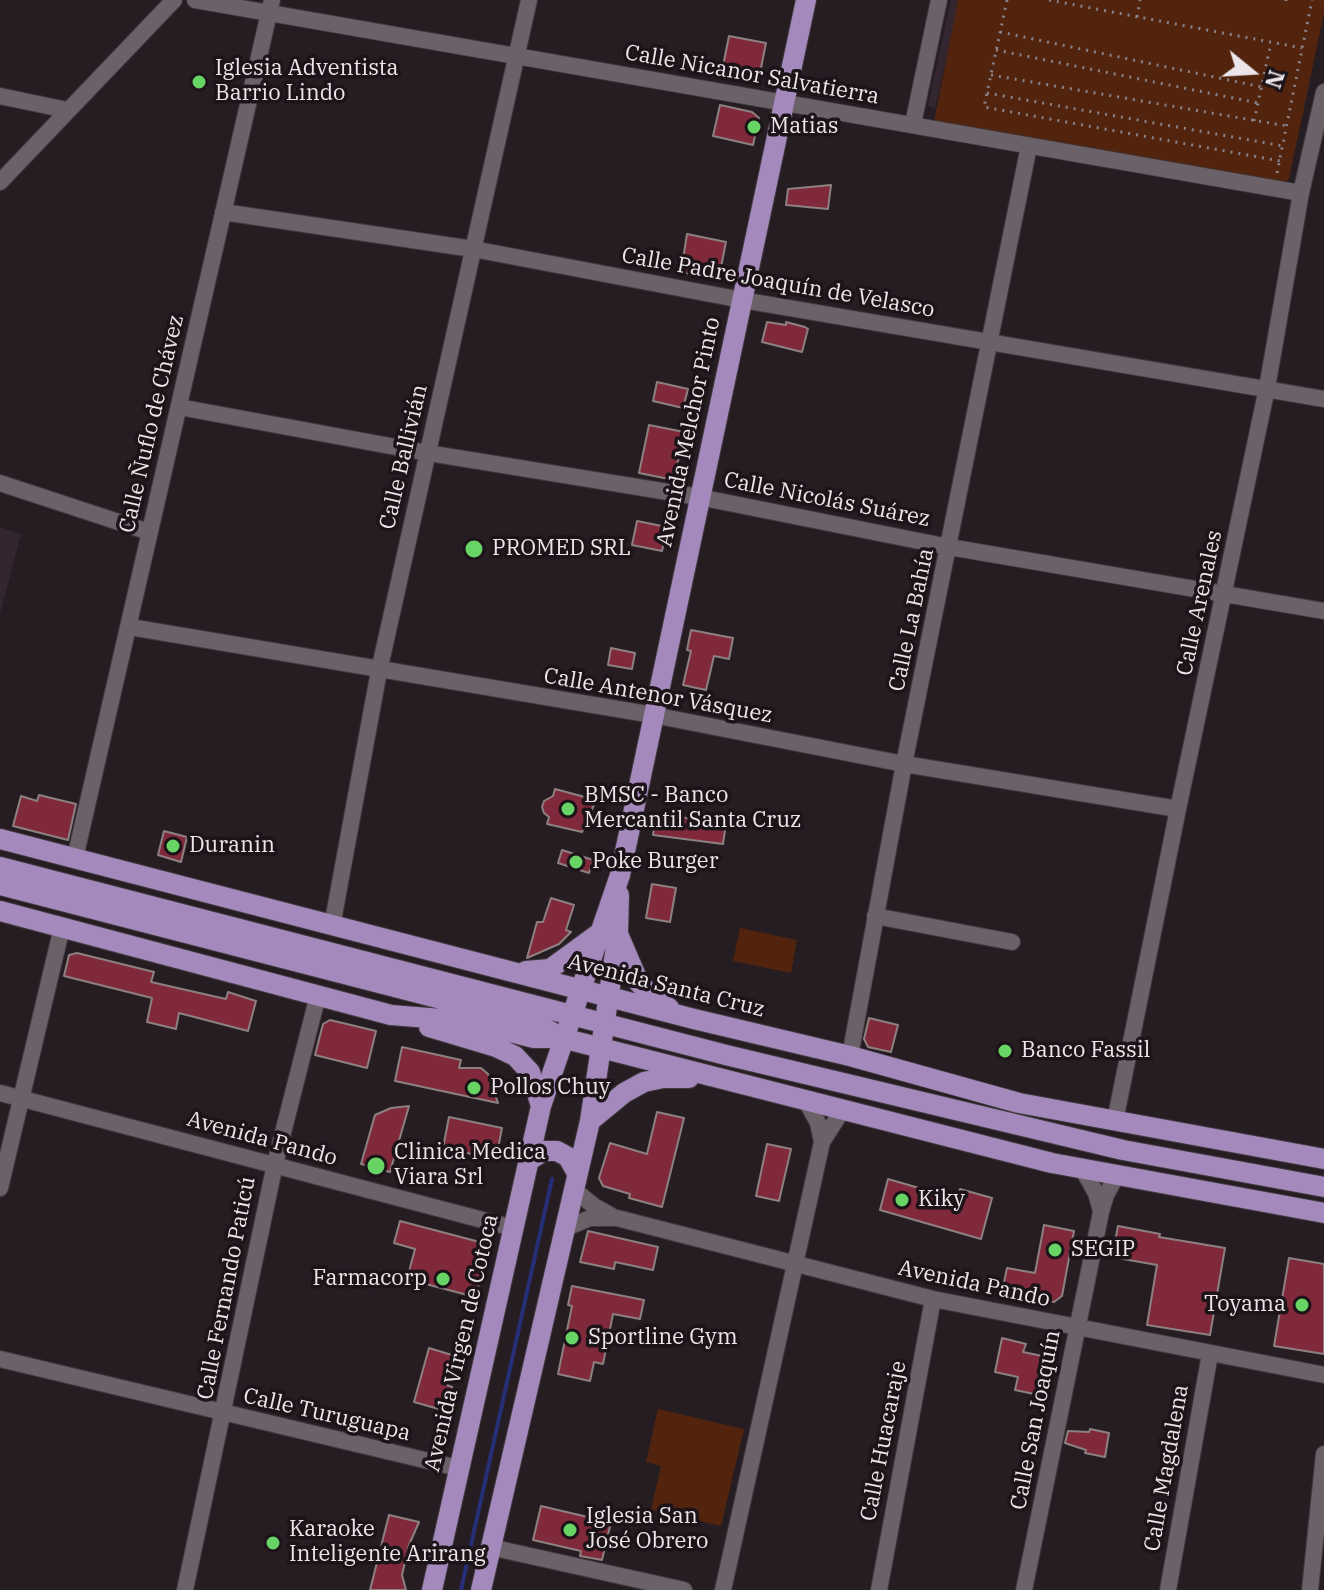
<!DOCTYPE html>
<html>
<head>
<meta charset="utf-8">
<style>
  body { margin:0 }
  #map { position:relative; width:1324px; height:1590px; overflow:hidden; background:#261d23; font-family:"IBM Plex Serif",serif }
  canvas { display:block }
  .north { position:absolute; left:1212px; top:32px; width:80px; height:80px; -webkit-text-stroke:6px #1c1419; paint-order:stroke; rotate:108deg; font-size:22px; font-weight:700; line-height:32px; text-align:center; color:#ece6ea }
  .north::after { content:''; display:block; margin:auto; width:28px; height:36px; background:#ece6ea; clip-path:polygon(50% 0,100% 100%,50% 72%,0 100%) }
</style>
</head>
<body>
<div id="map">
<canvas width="1324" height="1590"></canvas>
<div class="north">N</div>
</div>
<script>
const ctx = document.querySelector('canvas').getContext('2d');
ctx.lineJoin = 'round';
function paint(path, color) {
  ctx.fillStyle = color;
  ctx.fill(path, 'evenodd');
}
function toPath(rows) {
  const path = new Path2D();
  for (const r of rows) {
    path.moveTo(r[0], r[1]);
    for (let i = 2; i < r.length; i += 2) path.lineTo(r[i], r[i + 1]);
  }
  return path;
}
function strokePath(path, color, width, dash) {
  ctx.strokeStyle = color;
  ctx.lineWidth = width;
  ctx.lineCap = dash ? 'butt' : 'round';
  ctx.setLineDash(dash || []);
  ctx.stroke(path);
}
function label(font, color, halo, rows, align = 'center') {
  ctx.font = font + ' "IBM Plex Serif",serif';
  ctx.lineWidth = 7;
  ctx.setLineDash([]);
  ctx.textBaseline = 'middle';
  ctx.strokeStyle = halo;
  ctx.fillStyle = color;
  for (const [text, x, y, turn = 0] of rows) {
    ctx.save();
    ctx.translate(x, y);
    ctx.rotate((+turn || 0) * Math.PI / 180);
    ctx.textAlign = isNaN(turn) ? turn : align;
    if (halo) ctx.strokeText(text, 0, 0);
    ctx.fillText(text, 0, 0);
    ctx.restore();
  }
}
const built = toPath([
  [951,0,959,0,935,109,928,105],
  [0,527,21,534,0,614]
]);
const green = toPath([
  [958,0,1324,0,1324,13,1289,179,1281,185,934,122],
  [740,928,797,940,791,973,733,961],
  [658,1409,744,1429,721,1526,651,1510,661,1466,646,1462]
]);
const stream = toPath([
  [461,1590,552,1179]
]);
const building = toPath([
  [729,36,766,43,759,78,722,71,729,36],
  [720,105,752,112,759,118,753,145,713,136,720,105],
  [831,185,828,209,786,205,788,189,831,185],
  [687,234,726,242,721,267,706,277,681,272,687,234],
  [767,322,786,325,786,322,805,327,808,329,802,352,762,342,767,322],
  [657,382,688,389,683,408,653,401,657,382],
  [649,425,684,432,674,480,639,473,649,425],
  [637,521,667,527,662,551,632,545,637,521],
  [691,630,733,638,729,659,714,656,706,690,683,685,691,651,687,650,691,630],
  [611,648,635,653,632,669,608,665,611,648],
  [555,789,596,800,582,832,547,824,549,817,544,813,542,807,544,801,553,796,555,789],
  [39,795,76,804,68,840,13,826,21,796,37,801,39,795],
  [656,814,726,823,723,844,653,835,656,814],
  [164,831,187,837,181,862,158,855,164,831],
  [562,850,593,860,589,873,558,863,562,850],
  [652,884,676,888,670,922,646,918,652,884],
  [551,898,574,905,566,930,571,932,559,944,527,958,537,922,543,922,551,898],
  [77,953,154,972,151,982,226,999,228,992,256,1001,248,1031,179,1013,176,1029,147,1022,152,998,64,976,69,955,77,953],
  [869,1018,898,1025,891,1052,868,1047,864,1039,869,1018],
  [330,1020,376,1031,367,1068,315,1055,323,1024,330,1020],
  [402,1047,461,1060,459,1068,481,1068,488,1074,498,1103,395,1081,402,1047],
  [409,1106,390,1172,361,1164,375,1115,391,1108,409,1106],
  [657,1112,684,1118,662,1207,629,1198,630,1194,603,1186,599,1178,610,1143,647,1154,657,1112],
  [449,1117,502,1128,496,1159,443,1148,449,1117],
  [767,1144,791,1149,779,1201,756,1196,767,1144],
  [888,1179,957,1199,960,1189,992,1198,981,1239,880,1210,888,1179],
  [400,1221,491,1245,475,1297,407,1279,415,1249,394,1243,400,1221],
  [1044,1225,1074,1231,1062,1296,1054,1302,1002,1292,1007,1268,1035,1273,1044,1225],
  [1118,1226,1160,1234,1159,1237,1225,1248,1210,1335,1147,1325,1157,1265,1112,1257,1118,1226],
  [588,1231,658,1247,653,1270,615,1262,614,1269,580,1262,588,1231],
  [1289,1258,1324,1264,1324,1354,1274,1346,1289,1258],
  [572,1286,644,1300,640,1319,613,1314,603,1364,594,1362,590,1381,558,1374,572,1306,568,1305,572,1286],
  [1002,1338,1026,1344,1023,1352,1047,1357,1039,1395,1015,1390,1018,1377,995,1372,1002,1338],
  [429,1348,455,1356,447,1385,452,1387,446,1411,414,1402,429,1348],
  [1090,1429,1109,1433,1105,1457,1085,1453,1086,1450,1065,1443,1068,1431,1089,1432,1090,1429],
  [541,1506,592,1518,593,1513,612,1518,602,1560,580,1556,581,1551,533,1540,541,1506],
  [389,1515,419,1522,409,1545,402,1575,406,1590,370,1590,389,1515]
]);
const path = toPath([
  [1007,0,984,107,1280,161],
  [1049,0,1302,48],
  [1286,1,1286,0],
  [1137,17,1140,0],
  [1000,32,1262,87],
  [996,50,1258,103],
  [991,75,1287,126],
  [987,93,1283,146],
  [1254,121,1271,43],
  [1277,173,1312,0]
]);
const minor = toPath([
  [195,0,1301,193],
  [0,96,67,110],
  [913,124,939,0],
  [0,182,174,0],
  [223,212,473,249,742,300,1324,399],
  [179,407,428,453,699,497,949,547,1324,611],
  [0,483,149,532],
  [130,627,653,715,904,764,1178,809],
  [75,858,272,0],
  [875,916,1012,942],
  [332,926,379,671,529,0],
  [850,1056,904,764,1029,146],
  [0,1093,513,1228],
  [806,1101,818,1123,822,1142],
  [1115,1121,1178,809,1267,388,1301,193,1324,92],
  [1083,1170,1096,1193,1101,1211],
  [0,1188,62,927],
  [573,1189,594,1206,612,1216],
  [564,1229,590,1218,617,1218,933,1299,1324,1375],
  [0,1359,458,1468],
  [490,1547,684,1590],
  [185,1590,275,1164,318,995],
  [723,1590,822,1142,843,1109],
  [879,1590,933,1299],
  [1024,1590,1101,1212,1106,1195,1117,1175],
  [1168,1590,1210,1354],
  [1310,1590,1324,1454]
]);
const major = toPath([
  [0,839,694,1019,850,1056,1019,1103,1324,1159],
  [0,867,726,1055,1123,1150,1324,1187],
  [0,885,538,1024,562,1038,1052,1163,1324,1213],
  [0,911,391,1015,467,1021,534,1038,562,1038],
  [618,934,639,983,653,997,669,1008],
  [526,971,550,969,598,934],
  [429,1027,496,1047,515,1056,530,1072,541,1106],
  [590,1121,624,1093,644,1082,663,1078,689,1078],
  [528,1161,544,1151,557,1151,568,1157,577,1173],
  [432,1590,541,1106,620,875,806,0],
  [481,1590,590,1121,618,933,619,895]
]);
const markers = [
  [199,82,8,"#68d465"],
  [754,127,8,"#68d465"],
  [474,549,10,"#68d465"],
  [568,809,8,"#68d465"],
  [173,846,8,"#68d465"],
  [576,862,8,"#68d465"],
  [1005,1051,8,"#68d465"],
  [474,1088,8,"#68d465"],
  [376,1166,10,"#68d465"],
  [902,1200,8,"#68d465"],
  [1055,1250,8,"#68d465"],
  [443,1279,8,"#68d465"],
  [1302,1305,8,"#68d465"],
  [572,1338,8,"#68d465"],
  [570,1530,8,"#68d465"],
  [273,1543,8,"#68d465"]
];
const poiNames = [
  ["Iglesia Adventista",215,69],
  ["Barrio Lindo",215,94],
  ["Matias",770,127],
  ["PROMED SRL",492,549],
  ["BMSC - Banco",584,796],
  ["Mercantil Santa Cruz",584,821],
  ["Duranin",189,846],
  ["Poke Burger",592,862],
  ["Banco Fassil",1021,1051],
  ["Pollos Chuy",490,1088],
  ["Clinica Medica",394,1153],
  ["Viara Srl",394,1178],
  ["Kiky",918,1200],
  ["SEGIP",1071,1250],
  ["Farmacorp",427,1279,"right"],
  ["Toyama",1286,1305,"right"],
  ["Sportline Gym",588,1338],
  ["Iglesia San",586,1517],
  ["José Obrero",586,1542],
  ["Karaoke",289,1530],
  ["Inteligente Arirang",289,1555]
];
const streetNames = [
  ["Calle Nicanor Salvatierra",752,75,10],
  ["Calle Padre Joaquín de Velasco",778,283,10],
  ["Calle Ñuflo de Chávez",152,424,-77],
  ["Avenida Melchor Pinto",689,432,-78],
  ["Calle Ballivián",404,457,-77],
  ["Calle Nicolás Suárez",827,500,11],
  ["Calle Arenales",1200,603,-78],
  ["Calle La Bahía",912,620,-78],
  ["Calle Antenor Vásquez",658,696,10],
  ["Avenida Santa Cruz",666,986,14],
  ["Avenida Pando",262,1139,15],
  ["Avenida Pando",974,1284,12],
  ["Calle Fernando Paticú",227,1288,-79],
  ["Avenida Virgen de Cotoca",462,1343,-77],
  ["Calle Turuguapa",327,1415,13],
  ["Calle San Joaquín",1036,1420,-79],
  ["Calle Huacaraje",884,1441,-79],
  ["Calle Magdalena",1167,1468,-80]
];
paint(built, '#34262f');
paint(green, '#52240d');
strokePath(stream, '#262f75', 4);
paint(building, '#80293b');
strokePath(building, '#8d8081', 2);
strokePath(minor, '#3f393d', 18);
strokePath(major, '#3f393d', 22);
strokePath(path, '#8a8287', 3, [2, 6]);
strokePath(minor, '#6b6168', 16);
strokePath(major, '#a489bc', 20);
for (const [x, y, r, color] of markers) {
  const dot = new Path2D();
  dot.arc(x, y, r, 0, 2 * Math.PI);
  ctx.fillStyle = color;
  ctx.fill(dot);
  strokePath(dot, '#1c1419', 3);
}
label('22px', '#ece6ea', '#1c1419', poiNames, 'left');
label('22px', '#ece6ea', '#1c1419', streetNames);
</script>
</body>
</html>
